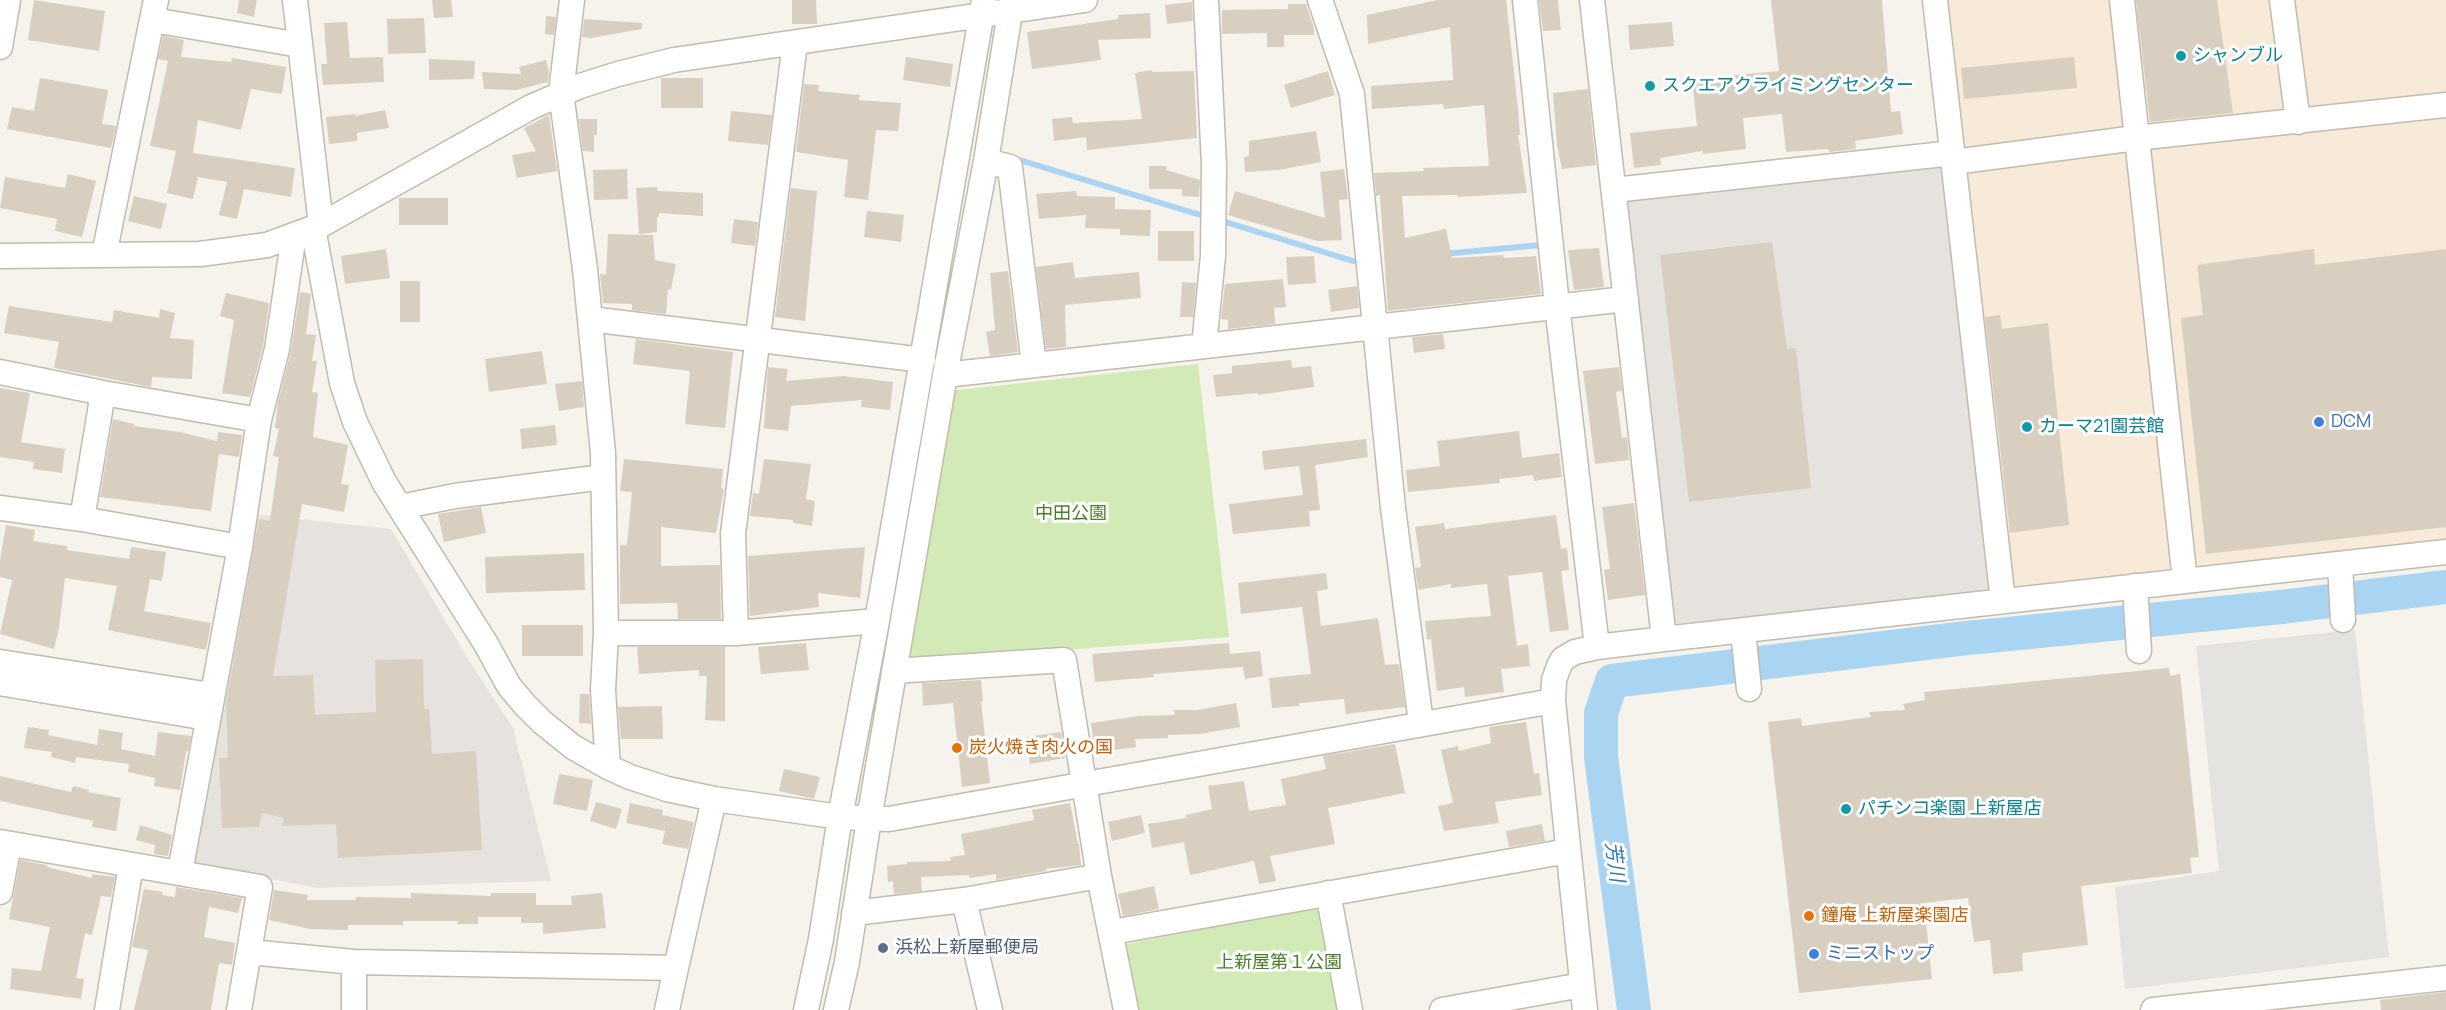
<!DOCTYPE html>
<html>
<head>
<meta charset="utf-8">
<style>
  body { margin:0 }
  canvas { display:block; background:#f6f3ec }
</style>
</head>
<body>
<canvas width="2446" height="1010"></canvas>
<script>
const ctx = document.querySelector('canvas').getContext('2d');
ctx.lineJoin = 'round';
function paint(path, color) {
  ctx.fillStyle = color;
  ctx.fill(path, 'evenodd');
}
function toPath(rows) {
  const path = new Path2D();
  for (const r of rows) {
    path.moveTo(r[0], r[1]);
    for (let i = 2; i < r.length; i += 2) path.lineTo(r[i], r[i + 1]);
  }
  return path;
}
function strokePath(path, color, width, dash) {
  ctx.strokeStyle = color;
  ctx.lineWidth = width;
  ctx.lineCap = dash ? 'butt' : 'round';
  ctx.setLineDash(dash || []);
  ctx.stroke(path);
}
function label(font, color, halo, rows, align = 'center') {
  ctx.font = font + ' Manrope,"Noto Sans JP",sans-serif';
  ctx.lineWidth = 6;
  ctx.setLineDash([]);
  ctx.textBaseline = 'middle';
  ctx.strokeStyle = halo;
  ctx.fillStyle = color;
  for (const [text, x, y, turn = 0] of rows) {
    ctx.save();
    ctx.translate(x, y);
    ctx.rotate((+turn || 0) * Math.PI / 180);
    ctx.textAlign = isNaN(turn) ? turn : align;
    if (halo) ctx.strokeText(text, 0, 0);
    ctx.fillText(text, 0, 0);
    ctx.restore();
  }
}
const commercial = toPath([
  [1948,0,2446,0,2446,540,2176,568,2021,590,2008,578,1966,153]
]);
const industrial = toPath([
  [1945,159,1991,587,1986,594,1670,624,1623,195],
  [254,514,391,529,465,654,513,728,551,881,318,888,191,864]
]);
const green = toPath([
  [1198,364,1229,637,902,663,949,391],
  [1317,907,1337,1010,1134,1010,1122,945]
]);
const parking = toPath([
  [2355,630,2389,957,2125,989,2115,887,2219,871,2196,646]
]);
const stream = toPath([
  [1013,158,1207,217],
  [1219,220,1353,261],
  [1443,254,1541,245,1540,240]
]);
const river = toPath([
  [1634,1010,1601,757,1601,713,1612,681,1958,639,2281,607,2446,587]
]);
const building = toPath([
  [34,0,105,11,99,51,28,40],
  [239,0,257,0,254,17,237,13],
  [432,0,451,0,453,17,434,18],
  [792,0,816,0,817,24,792,24],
  [1438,0,1506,0,1518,109,1520,135,1518,135,1527,193,1458,197,1457,195,1402,196,1405,238,1446,229,1452,258,1503,255,1504,258,1536,256,1541,294,1388,311,1380,195,1376,196,1374,173,1424,171,1423,168,1489,166,1484,105,1444,109,1443,104,1372,109,1371,86,1453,80,1450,27,1368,44,1367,15],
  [1539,0,1558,0,1561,30,1543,31],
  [1771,0,1882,0,1891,112,1900,111,1903,134,1855,141,1856,149,1829,152,1828,149,1786,152,1782,114,1743,118,1746,149,1703,154,1703,151,1660,158,1661,165,1634,168,1630,133,1697,126,1692,79,1779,71],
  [2136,0,2217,0,2233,113,2150,122],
  [1192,2,1193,21,1167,24,1165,5],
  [1288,4,1306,4,1314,28,1314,35,1284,35,1284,47,1267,47,1267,33,1222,34,1222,10,1288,9],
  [1150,13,1151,38,1098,40,1101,60,1032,69,1027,32,1118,19,1118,15],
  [546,16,556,17,554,35,545,34],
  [424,18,426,53,388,54,387,19],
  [584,19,642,23,642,29,591,38,582,37],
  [347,22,350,58,383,57,384,82,323,85,321,64,327,64,324,23],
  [1672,22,1674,46,1630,50,1628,25],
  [163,36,184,40,181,57,231,62,232,58,286,67,282,94,251,89,241,130,198,120,193,153,295,168,291,197,244,189,237,219,219,215,227,182,198,177,193,199,167,193,176,151,150,146,168,61,158,59],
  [906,57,953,64,950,87,903,80],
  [2074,57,2077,88,1964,99,1961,68],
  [429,59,475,61,474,79,429,80],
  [546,60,549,72,548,82,516,90,484,89,482,72,521,74,519,67],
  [1152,70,1152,72,1194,71,1197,138,1087,150,1086,137,1054,141,1052,119,1072,117,1073,123,1142,119,1135,73],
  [1328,71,1335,95,1291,108,1284,85],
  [40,78,108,90,102,124,116,126,111,148,7,129,12,107,34,111],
  [661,78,703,78,703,108,661,108],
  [804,84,819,85,818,91,860,95,859,100,901,103,898,131,876,130,868,200,844,197,848,160,796,152],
  [1588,89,1596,165,1562,169,1557,145,1553,93],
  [385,110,389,128,357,133,357,141,329,144,326,117,355,114,355,116],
  [731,111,772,115,768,145,728,141],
  [549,115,557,171,517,178,512,155,536,151,524,128],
  [579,119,597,119,597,135,594,135,594,152,583,151],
  [1316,131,1321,162,1279,170,1245,172,1244,157,1249,156,1249,141],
  [1149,166,1166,166,1166,170,1200,180,1199,197,1182,196,1182,189,1149,189],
  [627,169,628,199,594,200,593,170],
  [1344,169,1348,199,1339,200,1342,240,1317,241,1228,215,1235,191,1325,218,1320,172],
  [68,174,96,181,82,237,55,231,57,219,0,208,5,177,65,188],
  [657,187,658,191,703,193,703,216,659,213,659,217,657,217,657,232,639,234,636,188],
  [791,188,817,191,805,321,775,317],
  [1076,191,1077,196,1115,197,1115,209,1151,210,1150,236,1120,235,1120,229,1085,228,1086,215,1039,219,1036,194],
  [134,196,167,204,161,229,128,221],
  [399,198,448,198,448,225,399,225],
  [867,211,904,215,901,242,864,237],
  [734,219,758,222,755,246,731,243],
  [1158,231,1194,231,1194,261,1158,261],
  [608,234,653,235,655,260,676,264,671,290,668,289,666,314,632,310,632,304,603,303,600,274,606,275],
  [1772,242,1787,349,1796,348,1811,488,1689,502,1660,255],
  [1599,248,1604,287,1574,290,1568,250],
  [386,249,390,278,345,284,341,256],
  [2314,249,2315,265,2446,249,2446,527,2206,554,2181,318,2203,315,2197,265],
  [1314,256,1316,283,1288,285,1286,257],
  [1073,262,1075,278,1139,272,1141,298,1065,305,1066,347,1046,349,1036,267],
  [1008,271,1018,352,990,356,986,332,995,330,990,273],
  [1283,279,1286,307,1274,308,1275,324,1228,329,1228,320,1221,319,1225,284],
  [400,281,420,281,420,322,400,322],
  [1182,282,1196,283,1193,317,1180,317],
  [1357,286,1359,308,1331,312,1328,290],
  [300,292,311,294,306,334,316,335,312,361,317,361,312,392,318,393,313,437,348,445,341,484,349,485,344,512,302,504,273,676,313,675,315,715,376,712,375,660,423,659,424,709,429,709,432,754,476,751,482,850,338,858,336,824,282,826,284,818,262,813,259,827,222,828,219,758,228,758,226,703,259,519,270,521,279,457,273,456,279,429,275,428,278,402,291,351],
  [226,293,269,303,263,346,250,397,222,393,234,320,220,316],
  [9,306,112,322,114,310,159,318,160,309,175,313,170,338,194,340,192,379,152,377,151,387,54,368,59,342,4,333],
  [2000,315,2002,329,2048,323,2069,525,2010,533,1985,317],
  [1443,334,1445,349,1414,353,1412,337],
  [636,339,733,352,725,428,685,424,690,371,633,364],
  [542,351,547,384,489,392,485,359],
  [1291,360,1292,368,1311,366,1314,387,1258,395,1258,393,1216,397,1213,375,1232,373,1232,366],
  [768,367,788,369,786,381,843,376,893,382,890,410,861,407,862,400,791,406,788,431,764,428],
  [1619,367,1622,391,1616,392,1622,438,1627,437,1629,460,1595,464,1583,371],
  [582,381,584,407,559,411,555,384],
  [0,388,30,393,21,442,65,449,62,473,33,469,34,462,0,457],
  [113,419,134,424,134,426,180,432,217,441,218,432,242,435,239,457,219,454,211,511,100,497],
  [555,425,557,445,522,449,520,429],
  [1519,431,1522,458,1559,453,1562,477,1534,481,1533,475,1499,479,1500,483,1408,492,1406,470,1440,466,1437,441],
  [1366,439,1368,457,1315,465,1320,510,1309,511,1310,526,1233,534,1229,504,1303,495,1299,466,1264,470,1262,451],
  [624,459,723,469,721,488,724,489,716,533,661,527,661,566,720,565,721,619,678,619,677,603,620,604,620,545,627,545,632,492,620,491],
  [764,459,811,464,806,499,815,501,812,526,793,523,793,520,750,516,753,493,759,494],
  [1634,503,1645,595,1608,600,1604,570,1610,569,1602,507],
  [481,507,486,533,444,542,438,514],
  [1556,515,1561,549,1567,548,1569,570,1561,571,1569,630,1550,632,1542,572,1508,576,1517,646,1528,644,1530,666,1501,669,1504,692,1465,697,1464,687,1437,691,1431,639,1427,640,1425,621,1491,616,1487,584,1451,588,1451,584,1418,590,1415,568,1421,567,1415,527,1444,523,1445,529],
  [6,525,35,530,33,541,67,546,67,550,129,559,131,547,166,552,162,581,150,579,144,611,211,623,206,650,108,630,117,586,65,578,59,628,54,649,0,634,12,580,0,577,0,560],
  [865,547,860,598,818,593,819,607,750,616,748,556],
  [584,553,585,590,486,593,485,557],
  [1326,573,1328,589,1317,591,1321,626,1378,618,1385,665,1399,664,1405,707,1346,714,1344,699,1299,703,1299,706,1272,708,1269,678,1311,674,1302,607,1241,614,1238,583],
  [522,625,583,625,583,656,522,656],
  [806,643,809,670,761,674,758,647],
  [1229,643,1230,654,1260,651,1263,676,1245,679,1243,667,1153,674,1154,677,1095,682,1092,654],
  [637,647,725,647,725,721,705,720,707,676,699,676,699,670,639,674],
  [2169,668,2170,676,2180,674,2199,857,2190,858,2192,873,2081,886,2088,945,2022,953,2023,971,1993,974,1990,940,1974,942,1968,898,1924,903,1932,979,1799,993,1768,722,1801,718,1802,726,1871,717,1869,712,1905,710,1903,704,1925,700,1924,692],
  [981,680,983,701,981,701,990,783,962,787,953,703,923,706,922,683],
  [580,694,589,694,591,724,579,723],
  [1236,703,1240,727,1200,734,1168,735,1168,738,1135,739,1136,747,1095,753,1091,723,1139,716,1175,715,1174,710,1197,710],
  [662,706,663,739,621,739,618,707],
  [1526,722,1534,774,1539,773,1542,795,1495,802,1499,823,1444,831,1438,806,1453,803,1441,750,1458,746,1459,751,1491,743,1489,727],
  [28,727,49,730,48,735,97,745,99,729,123,733,121,749,155,756,158,732,191,736,188,751,186,751,180,790,154,786,155,778,128,772,129,764,76,757,75,763,51,757,52,752,24,748],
  [1061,732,1065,758,1030,764,1026,737],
  [1395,744,1405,793,1328,808,1335,844,1270,856,1276,881,1259,884,1254,861,1190,875,1184,842,1152,848,1148,824,1186,818,1186,815,1212,809,1208,786,1244,781,1249,811,1286,805,1281,779,1326,769,1323,756],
  [784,769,820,777,814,799,779,791],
  [559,774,593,780,587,811,553,804],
  [0,776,71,792,73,786,89,790,88,792,121,798,116,831,92,827,93,821,0,801],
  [596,802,622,809,616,829,590,821],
  [630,803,663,810,662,815,694,822,688,849,662,844,665,831,626,823],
  [1070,803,1078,844,1079,844,1081,865,1046,869,1046,871,996,880,996,874,970,878,969,875,921,877,922,891,894,894,893,881,888,882,887,866,907,864,907,862,951,861,950,857,965,855,961,834,1034,820,1032,810],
  [1141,815,1145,833,1112,841,1108,822],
  [1542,824,1545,841,1509,847,1506,831],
  [140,825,172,835,168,856,154,854,155,845,136,840],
  [20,860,47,865,47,867,92,878,92,874,115,877,111,897,101,896,92,935,85,933,76,978,84,979,81,999,10,989,12,968,41,971,50,927,9,919],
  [1154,886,1159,909,1123,916,1118,894],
  [176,887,242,898,238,913,209,907,204,937,235,943,232,965,219,963,211,1010,134,1010,148,950,132,947,144,889,163,892,162,895,175,897],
  [274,890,308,895,307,900,356,900,356,897,411,898,411,893,491,896,491,893,536,893,536,905,572,905,571,896,602,893,606,928,543,934,543,923,521,923,521,917,478,917,478,924,457,924,458,921,403,921,403,925,348,925,348,930,310,929,269,920],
  [2446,992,2446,1010,2381,1010,2380,1000]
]);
const minor = toPath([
  [295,0,321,225],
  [572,0,561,93,585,269,603,453,606,633,603,690,608,767],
  [1320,0,1352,94,1393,508,1421,723],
  [1525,0,1557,305,1597,647],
  [1592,0,1664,639],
  [1935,0,2003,601],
  [2122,0,2185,581],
  [2282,0,2298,122],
  [153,20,300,45],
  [0,47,8,0],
  [986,161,1010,167,1034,365],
  [1954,162,2136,138,2446,105],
  [1614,190,1953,153],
  [313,228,342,383,355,422,384,482,486,644,509,686,525,705,542,722,573,747,608,767,630,777,667,789,714,799,840,817,889,819,1553,701],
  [104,255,156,0],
  [0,256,200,254,267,245,321,225,531,107,580,86,618,74,674,60,1085,0],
  [590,319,923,360],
  [1204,346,1213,256,1214,165,1206,0],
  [0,372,103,393],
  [945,375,1626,299],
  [400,507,455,496,603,477],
  [0,508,82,519,240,547],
  [82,519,103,393,259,420],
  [2340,564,2343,620],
  [2135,586,2139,651],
  [1743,631,1749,689],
  [606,633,736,633,877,621],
  [736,633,733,534,795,43],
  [0,662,211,695],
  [894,671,1064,660,1099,876,1126,1010],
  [0,683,207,718],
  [0,842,260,887,239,1010],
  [180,872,240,547,259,420,277,349,294,235],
  [0,892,9,844],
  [1328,893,1350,1010],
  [964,900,990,1010],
  [854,913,964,900,1099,876],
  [1112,932,1568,851],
  [249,952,354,962,676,968,714,799],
  [107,1010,131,865],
  [354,1010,354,962],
  [667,1010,676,968],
  [806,1010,821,939,840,817,877,621,984,0],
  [836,1010,847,962,869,819,945,375,986,161,1012,0],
  [1442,1010,1582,985],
  [1585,1010,1553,701,1554,680,1559,666,1563,659,1575,652,1597,647,1664,639,2446,552],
  [2153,1010,2446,978]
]);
const markers = [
  [2181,56,6,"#0f9aa8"],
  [1650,86,6,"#0f9aa8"],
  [2319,422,6,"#3f7fe0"],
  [2027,427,6,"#0f9aa8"],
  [957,748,6,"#e8710a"],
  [1846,809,6,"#0f9aa8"],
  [1809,916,6,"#e8710a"],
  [883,948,6,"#5c6f8a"],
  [1814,954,6,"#3f7fe0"]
];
const cultureNames = [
  ["シャンブル",2193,56],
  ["スクエアクライミングセンター",1662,86],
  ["カーマ21園芸館",2039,427],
  ["パチンコ楽園 上新屋店",1858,809]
];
const shopNames = [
  ["DCM",2331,422],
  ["ミニストップ",1826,954]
];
const parkNames = [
  ["中田公園",1071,514],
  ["上新屋第１公園",1279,963]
];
const foodNames = [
  ["炭火焼き肉火の国",969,748],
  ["鐘庵 上新屋楽園店",1821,916]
];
const serviceNames = [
  ["浜松上新屋郵便局",895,948]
];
const waterNames = [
  ["芳川",1614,862,83]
];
paint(commercial, '#f7ead8');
paint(industrial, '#e6e2dd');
paint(green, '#d2eab5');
paint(parking, '#e5e3e0');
strokePath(stream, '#a9d4f2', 6);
strokePath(river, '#a9d4f2', 34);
paint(building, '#d8cfc1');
strokePath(minor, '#c2bbae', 27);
strokePath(minor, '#fff', 24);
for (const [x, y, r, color] of markers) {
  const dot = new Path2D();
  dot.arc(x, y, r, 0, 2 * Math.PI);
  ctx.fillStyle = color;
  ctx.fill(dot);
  strokePath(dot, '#fff', 2);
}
label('18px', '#0d838f', '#fff', cultureNames, 'left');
label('18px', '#366cbe', '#fff', shopNames, 'left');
label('18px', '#4a7f2a', '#fff', parkNames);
label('18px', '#c56008', '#fff', foodNames, 'left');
label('18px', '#4e5e75', '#fff', serviceNames, 'left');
label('italic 20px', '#2e7ab2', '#fff', waterNames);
</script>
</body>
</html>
